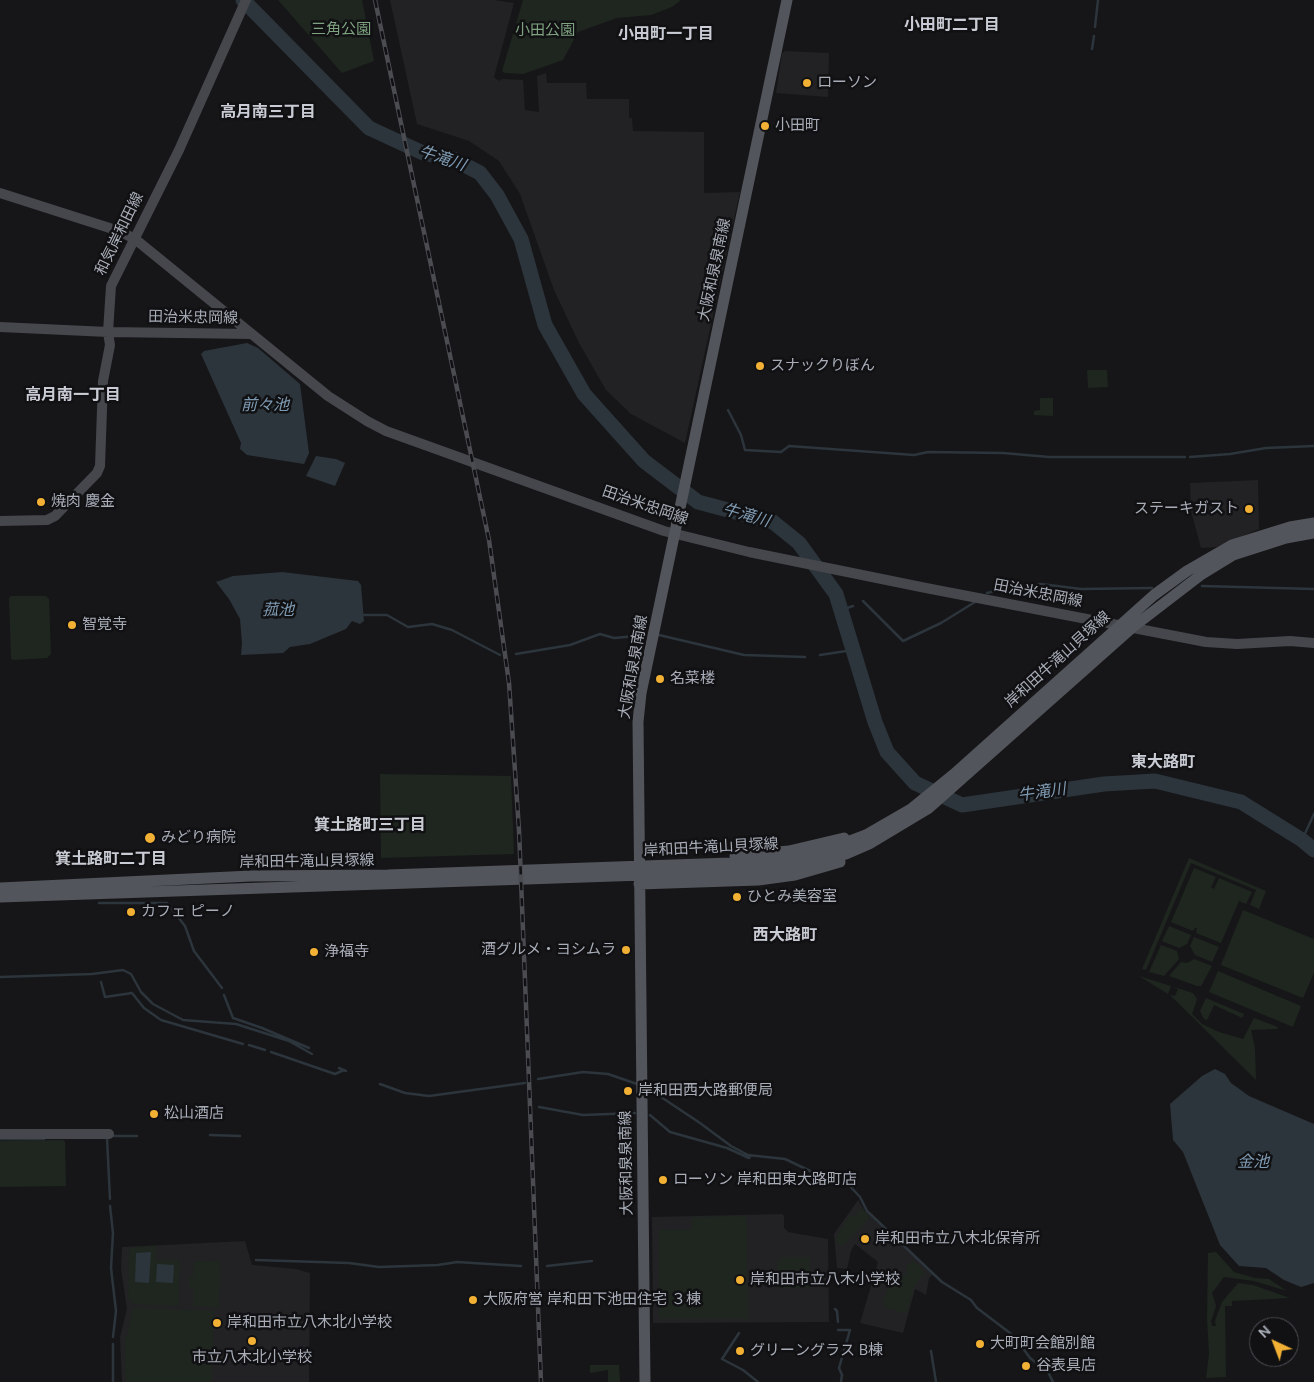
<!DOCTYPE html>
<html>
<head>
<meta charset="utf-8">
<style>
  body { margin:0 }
  #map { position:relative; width:1314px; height:1382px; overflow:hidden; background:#161618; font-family:"DM Sans",sans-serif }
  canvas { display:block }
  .north { position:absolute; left:1249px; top:1317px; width:50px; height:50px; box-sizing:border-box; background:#111113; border:1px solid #4d4f55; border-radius:50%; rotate:317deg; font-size:14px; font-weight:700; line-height:20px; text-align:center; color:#a8adb8 }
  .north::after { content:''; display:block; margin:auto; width:18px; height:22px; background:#f2b134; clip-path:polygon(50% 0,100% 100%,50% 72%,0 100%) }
</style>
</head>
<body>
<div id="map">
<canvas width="1314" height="1382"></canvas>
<div class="north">N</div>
</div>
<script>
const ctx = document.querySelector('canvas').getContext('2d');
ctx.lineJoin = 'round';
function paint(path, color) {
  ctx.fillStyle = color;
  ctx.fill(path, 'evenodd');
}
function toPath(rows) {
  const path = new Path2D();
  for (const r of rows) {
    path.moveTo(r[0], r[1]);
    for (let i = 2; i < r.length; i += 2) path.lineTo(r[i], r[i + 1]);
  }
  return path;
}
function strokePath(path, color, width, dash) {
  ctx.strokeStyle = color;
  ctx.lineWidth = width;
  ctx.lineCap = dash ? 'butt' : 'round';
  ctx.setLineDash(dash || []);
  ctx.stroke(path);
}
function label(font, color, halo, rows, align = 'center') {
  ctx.font = font + ' "DM Sans","Noto Sans JP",sans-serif';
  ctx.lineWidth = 5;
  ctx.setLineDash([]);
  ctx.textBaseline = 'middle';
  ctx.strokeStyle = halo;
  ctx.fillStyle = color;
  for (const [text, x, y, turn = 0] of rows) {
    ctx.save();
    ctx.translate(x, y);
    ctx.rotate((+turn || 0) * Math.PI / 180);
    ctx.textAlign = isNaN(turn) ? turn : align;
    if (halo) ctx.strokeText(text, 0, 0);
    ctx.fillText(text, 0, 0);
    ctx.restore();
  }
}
const built = toPath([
  [390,0,494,0,514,3,494,77,499,81,502,79,523,80,525,110,539,112,537,76,546,73,547,83,586,83,587,99,629,99,629,118,632,118,633,131,704,132,704,193,740,192,685,443,631,414,606,390,579,343,554,290,520,194,499,161,469,141,417,124],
  [785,51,829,53,828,97,776,93,782,53],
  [1258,480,1259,529,1216,547,1201,548,1191,511,1190,483],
  [858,1200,865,1211,933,1274,929,1278,926,1295,915,1289,903,1333,860,1323,878,1262,855,1244,851,1251,847,1269,837,1268,834,1234],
  [782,1214,784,1216,784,1228,788,1232,828,1239,829,1322,653,1323,652,1217],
  [245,1241,252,1265,296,1269,310,1273,309,1382,122,1382,120,1337,127,1309,121,1269,122,1247]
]);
const green = toPath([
  [278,0,362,0,374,61,342,73],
  [523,0,681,0,672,7,651,15,617,18,578,32,563,60,523,74,505,73,502,71],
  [1087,370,1107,370,1108,387,1088,388],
  [1040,398,1053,398,1053,416,1034,415,1034,411,1040,410],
  [11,596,46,596,49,599,51,654,47,658,13,660,11,658,9,598],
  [380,774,511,776,514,854,381,858],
  [1189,858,1266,891,1259,909,1250,905,1256,890,1191,863,1146,970,1142,969],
  [1194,868,1216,877,1211,887,1214,889,1219,878,1252,892,1246,904,1239,901,1221,943,1196,933,1197,928,1195,928,1193,931,1171,922],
  [1243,910,1314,939,1314,973,1303,998,1221,965],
  [1169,926,1191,935,1187,944,1179,948,1162,941],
  [1194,937,1219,947,1212,962,1195,955,1190,946],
  [1161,945,1177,951,1179,959,1164,976,1149,972],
  [1194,959,1212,966,1201,986,1197,986,1169,976,1181,962,1187,963],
  [1218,971,1301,1006,1293,1027,1209,992],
  [1139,976,1193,993,1197,999,1192,1014,1202,1024,1219,1032,1243,1039,1254,1018,1278,1027,1277,1029,1251,1030,1255,1048,1256,1080,1170,995,1175,996,1178,989,1171,986,1168,994],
  [1206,998,1244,1014,1242,1018,1214,1005,1207,1020,1204,1019,1200,1011],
  [63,1140,65,1142,66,1186,0,1187,0,1141],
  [862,1208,870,1217,842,1246,836,1242,837,1236,851,1214,855,1217],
  [746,1216,748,1319,659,1319,659,1230,691,1230,692,1217],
  [156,1246,155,1260,180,1260,178,1306,133,1304,133,1300,128,1300,129,1248],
  [1216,1252,1234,1272,1255,1278,1269,1279,1287,1291,1254,1281,1224,1277,1212,1293,1216,1306,1211,1321,1212,1326,1216,1326,1215,1321,1222,1302,1238,1283,1253,1285,1290,1298,1232,1301,1232,1306,1225,1306,1226,1377,1206,1378,1209,1354,1207,1319,1208,1253],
  [781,1257,810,1257,810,1288,778,1288,777,1261,781,1261],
  [913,1260,925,1272,914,1287,906,1314,886,1308,883,1303,891,1279,894,1281,903,1277,907,1272,905,1268],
  [194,1261,220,1262,219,1307,193,1306,193,1288,189,1288,189,1277,193,1277],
  [133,1308,214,1311,212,1382,126,1382,125,1344],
  [590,1365,619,1365,620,1382,608,1382,608,1370,590,1373]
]);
const water = toPath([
  [247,343,258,348,300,384,309,453,304,464,247,455,240,449,241,443,201,354,204,351],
  [316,456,336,459,345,463,335,486,306,476],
  [282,572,358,581,361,585,364,621,360,624,352,621,346,629,310,644,290,647,283,653,241,655,242,643,240,619,229,599,216,582,233,576],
  [1215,1069,1225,1074,1231,1083,1249,1096,1314,1124,1314,1283,1301,1287,1284,1280,1266,1268,1239,1266,1220,1245,1183,1152,1173,1140,1170,1104,1202,1076],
  [151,1252,149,1283,135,1282,136,1253],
  [157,1264,174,1265,173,1283,156,1282]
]);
const stream = toPath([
  [1095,27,1098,0],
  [1092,49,1094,36],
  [728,410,741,435,745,450,781,452,789,446,914,455,928,452,1003,453,1049,457,1185,457],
  [1190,457,1230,454,1266,448,1314,446],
  [1202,586,1314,589],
  [987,593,1014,586,1041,584,1081,589,1152,588],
  [863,601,903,641,941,623,975,602],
  [841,610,853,606],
  [363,615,387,615,408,627,432,624,452,630,500,655],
  [659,635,744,655,805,657],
  [516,654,570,645,600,634,614,638,648,635],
  [820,655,853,650],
  [1302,840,1314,814],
  [99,903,167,903,185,926,194,951,222,988],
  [0,977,92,974,123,970,131,974,141,992,153,1004,183,1020,236,1024,289,1041,312,1054],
  [101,982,105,997,132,993,144,1008,161,1020,243,1044],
  [224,995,233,1018,262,1028,309,1048],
  [249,1045,265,1050],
  [271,1052,335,1074,344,1070],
  [339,1068,346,1071],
  [538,1079,583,1072,608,1074,637,1084],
  [380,1084,405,1093,429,1096,525,1083],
  [649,1089,700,1123,731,1146,748,1155,785,1159,825,1178,846,1182,860,1197,867,1211,942,1282,971,1300,977,1308,1014,1336,1030,1358,1048,1372,1053,1382],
  [539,1107,583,1115,635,1113],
  [650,1115,670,1132,727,1148,749,1158,751,1155],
  [210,1135,240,1136],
  [111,1136,137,1136],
  [107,1138,110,1199],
  [0,1139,44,1139],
  [110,1206,113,1233,111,1268,116,1311,113,1337],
  [256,1260,349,1263,379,1267,438,1265,457,1262,521,1266],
  [547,1266,592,1261],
  [835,1309,837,1311,838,1322],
  [838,1330,850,1330,839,1368,842,1375,841,1382],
  [739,1333,722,1359,743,1370,758,1382],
  [113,1344,113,1382],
  [931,1351,936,1382]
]);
const river = toPath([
  [243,0,369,128,423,153,453,159,480,173,497,195,521,239,545,325,584,394,644,461,698,502,773,522,799,543,836,594,875,722,887,752,915,783,962,805,1104,784,1155,781,1241,802,1302,840,1314,850]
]);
const secondary = toPath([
  [0,193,119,231,135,239,328,396,367,421,386,431,664,531,749,552,926,588,1206,642,1237,644,1290,641,1314,643],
  [0,327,108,332,252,334],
  [0,521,47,520,55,516,97,473,100,466,103,381,110,345,108,332,111,286,179,150,246,0],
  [0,1134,109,1134]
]);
const primary = toPath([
  [735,856,789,851,844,838],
  [639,884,758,880,795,875,840,862],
  [0,888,251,876,388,875,759,862,821,852,866,835,911,809,954,774,1154,595,1187,571,1232,545,1290,527,1314,523],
  [0,897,760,871,801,866,846,854,869,844,929,808,1133,627,1202,574,1233,555,1286,538,1314,533],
  [645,1382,638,722,641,693,787,0]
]);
const rail = toPath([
  [375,0,489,540,509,683,519,830,541,1382]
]);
const markers = [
  [807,83,5,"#f2b134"],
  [765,126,5,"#f2b134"],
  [760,366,5,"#f2b134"],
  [41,502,5,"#f2b134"],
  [1249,509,5,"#f2b134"],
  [72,625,5,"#f2b134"],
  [660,679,5,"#f2b134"],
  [150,838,6,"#f2b134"],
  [737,897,5,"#f2b134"],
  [131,912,5,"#f2b134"],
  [626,950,5,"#f2b134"],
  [314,952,5,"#f2b134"],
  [628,1091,5,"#f2b134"],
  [154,1114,5,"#f2b134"],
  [663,1180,5,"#f2b134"],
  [865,1239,5,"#f2b134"],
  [740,1280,5,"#f2b134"],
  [473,1300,5,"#f2b134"],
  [217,1323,5,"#f2b134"],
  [252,1341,5,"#f2b134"],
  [980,1344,5,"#f2b134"],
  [740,1351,5,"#f2b134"],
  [1026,1366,5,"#f2b134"]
];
const parkNames = [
  ["三角公園",341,30],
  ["小田公園",545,31]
];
const poiNames = [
  ["ローソン",817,83],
  ["小田町",775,126],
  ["スナックりぼん",770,366],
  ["焼肉 慶金",51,502],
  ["ステーキガスト",1239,509,"right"],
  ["智覚寺",82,625],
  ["名菜楼",670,679],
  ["みどり病院",161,838],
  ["ひとみ美容室",747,897],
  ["カフェ ピーノ",141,912],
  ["酒グルメ・ヨシムラ",616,950,"right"],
  ["浄福寺",324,952],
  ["岸和田西大路郵便局",638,1091],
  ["松山酒店",164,1114],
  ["ローソン 岸和田東大路町店",673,1180],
  ["岸和田市立八木北保育所",875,1239],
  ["岸和田市立八木小学校",750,1280],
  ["大阪府営 岸和田下池田住宅 ３棟",483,1300],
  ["岸和田市立八木北小学校",227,1323],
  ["大町町会館別館",990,1344],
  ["グリーングラス B棟",750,1351],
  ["市立八木北小学校",252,1358,"center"],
  ["谷表具店",1036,1366]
];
const streetNames = [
  ["和気岸和田線",120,234,-64],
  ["大阪和泉泉南線",715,270,-78],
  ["田治米忠岡線",193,318,1],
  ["田治米忠岡線",645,506,19],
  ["田治米忠岡線",1038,594,11],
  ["岸和田牛滝山貝塚線",1058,660,-42],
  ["大阪和泉泉南線",634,667,-80],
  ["岸和田牛滝山貝塚線",711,848,-3],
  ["岸和田牛滝山貝塚線",307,862,-1],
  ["大阪和泉泉南線",627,1163,-91]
];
const neighbourhoodNames = [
  ["小田町二丁目",952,26],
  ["小田町一丁目",666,35],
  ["高月南三丁目",268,113],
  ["高月南一丁目",73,396],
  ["東大路町",1163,763],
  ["箕土路町三丁目",370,826],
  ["箕土路町二丁目",111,860],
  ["西大路町",785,936]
];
const waterNames = [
  ["牛滝川",442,159,19],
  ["前々池",265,406],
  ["牛滝川",746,516,16],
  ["菰池",278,611],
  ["牛滝川",1042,793,-8],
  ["金池",1253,1163]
];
paint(built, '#222225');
paint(green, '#1e261f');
paint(water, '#2c353c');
strokePath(stream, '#2c353c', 2.5);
strokePath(river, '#2c353c', 15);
strokePath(secondary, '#45474d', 10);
strokePath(primary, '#53555c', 11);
strokePath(rail, '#4a4c52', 4.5);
strokePath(rail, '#111113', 2.5, [8]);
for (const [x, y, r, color] of markers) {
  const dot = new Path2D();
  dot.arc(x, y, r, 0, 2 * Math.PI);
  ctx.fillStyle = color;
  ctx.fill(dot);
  strokePath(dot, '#111113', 2);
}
label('15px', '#7fa381', '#111113', parkNames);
label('15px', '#a8adb8', '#111113', poiNames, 'left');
label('15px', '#a8adb8', '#111113', streetNames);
label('bold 16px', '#c9ccd4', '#111113', neighbourhoodNames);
label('italic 16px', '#7f9bb3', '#111113', waterNames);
</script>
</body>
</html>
